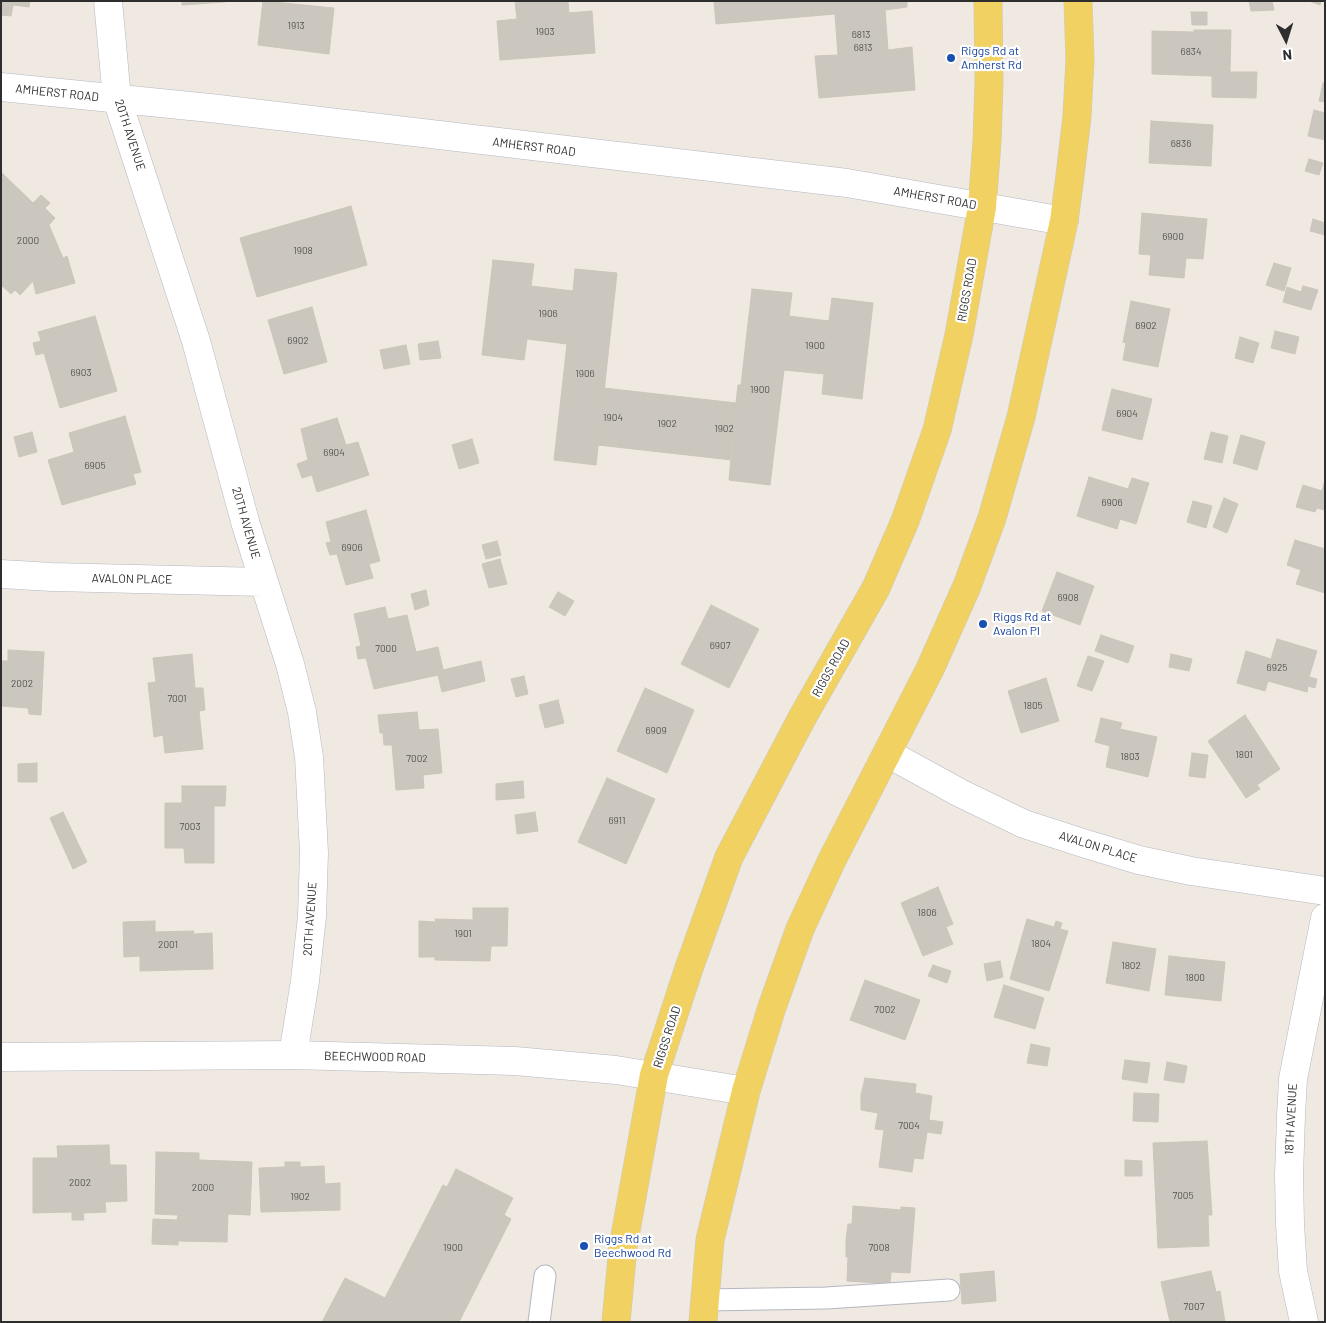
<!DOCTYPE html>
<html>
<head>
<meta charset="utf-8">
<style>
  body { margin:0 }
  #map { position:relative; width:1326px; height:1323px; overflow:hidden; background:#efe9e1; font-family:Barlow,sans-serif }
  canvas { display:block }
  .frame { position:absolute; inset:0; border:2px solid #2e2e2e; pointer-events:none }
  .north { position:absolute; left:1261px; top:15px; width:50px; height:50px; -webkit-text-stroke:4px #fff; paint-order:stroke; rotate:175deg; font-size:14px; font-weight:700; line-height:20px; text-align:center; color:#2e2e2e }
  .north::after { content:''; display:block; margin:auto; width:18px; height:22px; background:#2e2e2e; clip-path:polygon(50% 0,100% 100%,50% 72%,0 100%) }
</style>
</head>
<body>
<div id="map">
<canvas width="1326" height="1323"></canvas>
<div class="frame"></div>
<div class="north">N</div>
</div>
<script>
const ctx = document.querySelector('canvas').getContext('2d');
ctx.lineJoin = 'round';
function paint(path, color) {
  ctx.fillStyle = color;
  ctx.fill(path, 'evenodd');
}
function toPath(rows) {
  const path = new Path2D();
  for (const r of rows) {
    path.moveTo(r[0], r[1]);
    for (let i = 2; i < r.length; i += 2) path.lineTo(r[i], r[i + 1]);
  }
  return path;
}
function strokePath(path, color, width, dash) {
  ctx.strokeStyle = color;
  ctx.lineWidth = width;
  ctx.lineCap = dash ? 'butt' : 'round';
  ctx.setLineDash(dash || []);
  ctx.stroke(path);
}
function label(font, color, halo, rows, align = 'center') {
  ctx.font = font + ' Barlow,sans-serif';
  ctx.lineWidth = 4.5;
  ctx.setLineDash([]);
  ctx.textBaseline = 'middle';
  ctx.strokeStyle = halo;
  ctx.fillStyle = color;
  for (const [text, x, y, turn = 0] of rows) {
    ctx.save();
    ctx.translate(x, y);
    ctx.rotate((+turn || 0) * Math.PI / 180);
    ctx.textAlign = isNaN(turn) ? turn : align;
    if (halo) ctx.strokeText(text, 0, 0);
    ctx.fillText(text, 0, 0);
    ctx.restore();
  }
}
const building = toPath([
  [1,1,30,1,29,7,13,5,11,16,1,15,1,1],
  [182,1,225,1,225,2,182,5,182,1],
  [263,1,334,8,329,54,258,45,263,1],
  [515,1,568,1,569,13,592,11,595,53,500,60,497,21,517,19,515,1],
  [714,1,810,1,812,16,716,24,714,1],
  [810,1,907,1,907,7,885,10,888,50,912,47,915,90,819,98,815,56,838,55,835,14,812,16,810,1],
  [1249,1,1272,1,1274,10,1251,11,1249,1],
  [1309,1,1321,1,1320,5,1309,1],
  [1191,12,1207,12,1207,25,1192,25,1191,12],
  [1194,30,1231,30,1230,72,1257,72,1256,98,1212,97,1212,76,1152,74,1152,31,1194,32,1194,30],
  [1323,83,1325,83,1325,102,1319,101,1323,83],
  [1314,110,1325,113,1325,140,1308,136,1314,110],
  [1151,121,1213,125,1211,166,1149,163,1151,121],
  [1309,159,1323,163,1319,175,1305,171,1309,159],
  [1,172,33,203,41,195,50,203,45,208,55,218,49,225,63,258,67,256,75,283,36,294,33,281,20,295,15,290,11,294,1,285,1,172],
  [351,206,367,265,257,297,240,238,351,206],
  [1142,213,1207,219,1203,259,1186,258,1184,278,1149,275,1151,255,1139,254,1142,213],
  [1313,219,1325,223,1325,235,1310,231,1313,219],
  [493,260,534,264,531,286,573,291,575,269,617,273,596,465,554,460,567,344,527,339,524,360,482,355,493,260],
  [1274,263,1291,268,1284,291,1266,285,1274,263],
  [1303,286,1318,290,1311,310,1283,302,1287,287,1301,292,1303,286],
  [752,289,792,293,789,316,829,321,832,298,873,303,862,399,822,394,824,374,784,370,770,485,729,480,736,403,738,385,741,385,752,289],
  [1131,301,1170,309,1158,367,1123,360,1126,343,1123,342,1131,301],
  [312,307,327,362,284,374,268,320,312,307],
  [95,316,117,391,60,408,44,353,36,355,33,343,41,341,38,332,95,316],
  [1275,331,1299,337,1295,354,1271,348,1275,331],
  [1240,337,1259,343,1253,363,1235,358,1240,337],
  [438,341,441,358,420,360,418,344,438,341],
  [406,345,410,364,384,369,380,350,406,345],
  [604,388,736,403,732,460,598,445,604,388],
  [1112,389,1152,399,1142,440,1102,430,1112,389],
  [125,416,141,472,133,474,136,484,62,505,48,460,74,452,69,433,125,416],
  [337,418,346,445,358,442,369,475,317,492,312,475,302,478,297,464,308,460,301,429,337,418],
  [32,432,37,452,19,457,14,437,32,432],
  [1211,432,1228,436,1222,463,1204,459,1211,432],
  [1241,435,1265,442,1257,470,1233,463,1241,435],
  [472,439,479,463,459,469,452,445,472,439],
  [1089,477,1128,489,1132,478,1149,483,1136,524,1120,519,1117,529,1077,516,1089,477],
  [1325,480,1325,510,1317,508,1315,512,1296,507,1303,485,1322,491,1325,480],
  [1224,498,1238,504,1227,533,1213,527,1224,498],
  [1193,501,1212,506,1206,528,1187,522,1193,501],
  [366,510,380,561,369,564,373,578,346,585,337,554,330,555,326,543,331,542,326,522,366,510],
  [1295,540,1325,549,1325,593,1296,584,1301,570,1287,565,1295,540],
  [497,541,501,555,486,559,482,545,497,541],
  [500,559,507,584,489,588,482,564,500,559],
  [1057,572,1094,586,1080,625,1042,611,1057,572],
  [426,590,429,605,415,610,411,594,426,590],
  [558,592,574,601,565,616,549,607,558,592],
  [711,605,759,629,729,688,681,664,711,605],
  [385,607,388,619,407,615,416,652,438,647,443,670,481,661,485,681,442,692,438,675,374,689,366,658,358,659,356,647,361,646,354,614,385,607],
  [1101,635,1134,646,1128,663,1095,651,1101,635],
  [1277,639,1317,651,1309,677,1317,679,1315,688,1308,686,1307,692,1268,681,1265,691,1237,683,1246,651,1271,659,1277,639],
  [8,650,44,652,41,715,29,714,28,708,1,706,1,661,8,661,8,650],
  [192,654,195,688,203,688,205,710,199,711,203,749,165,753,163,735,154,737,148,683,156,682,153,658,192,654],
  [1171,654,1192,659,1189,671,1169,667,1171,654],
  [1088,656,1104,661,1092,691,1077,686,1088,656],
  [524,676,528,694,516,697,511,679,524,676],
  [1046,678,1059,721,1021,733,1008,691,1046,678],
  [645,688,694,710,667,773,617,751,645,688],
  [558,700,564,723,545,728,539,705,558,700],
  [417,712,419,730,438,729,442,773,423,775,424,788,396,790,392,745,384,745,383,733,380,733,378,715,417,712],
  [1245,715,1280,769,1257,785,1260,789,1246,798,1208,741,1245,715],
  [1101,718,1122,723,1120,729,1157,737,1148,777,1106,767,1110,746,1095,742,1101,718],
  [1192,753,1208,755,1205,778,1189,776,1192,753],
  [37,763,37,782,18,782,18,764,37,763],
  [607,778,655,799,626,864,578,842,607,778],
  [523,781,524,798,496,800,496,784,523,781],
  [182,786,226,786,225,806,214,806,214,863,185,863,184,848,165,848,165,803,182,803,182,786],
  [63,812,87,862,73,869,50,818,63,812],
  [535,812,538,831,517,834,515,815,535,812],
  [938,887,953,924,946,927,953,944,923,956,901,903,938,887],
  [473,908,508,908,507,946,491,946,490,961,435,960,435,957,419,957,419,921,436,922,435,919,473,920,473,908],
  [1027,919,1054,927,1056,921,1062,923,1060,929,1068,931,1049,991,1010,979,1027,919],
  [155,921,155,932,194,931,193,934,212,933,213,969,140,971,140,956,124,957,123,922,155,921],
  [1113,942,1156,949,1149,991,1106,983,1113,942],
  [1169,956,1225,962,1221,1001,1165,995,1169,956],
  [1000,961,1003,977,987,981,984,964,1000,961],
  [933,965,951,971,947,983,928,976,933,965],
  [865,980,920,1000,905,1040,850,1020,865,980],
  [1004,985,1044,998,1035,1029,994,1017,1004,985],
  [1031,1044,1050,1048,1047,1066,1027,1063,1031,1044],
  [1125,1060,1150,1063,1147,1083,1122,1079,1125,1060],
  [1167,1062,1187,1066,1184,1083,1164,1080,1167,1062],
  [865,1078,916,1084,915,1093,932,1096,929,1120,943,1122,941,1134,927,1132,923,1159,914,1158,912,1172,879,1167,884,1130,875,1129,878,1113,861,1110,861,1095,865,1078],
  [1134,1093,1159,1094,1158,1122,1133,1121,1134,1093],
  [1207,1141,1212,1215,1208,1215,1209,1246,1158,1248,1153,1143,1207,1141],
  [109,1145,110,1165,126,1165,127,1201,105,1202,106,1212,83,1213,84,1220,72,1220,72,1212,33,1213,33,1158,58,1158,57,1146,109,1145],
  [156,1152,199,1153,199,1160,252,1162,250,1215,228,1214,227,1242,178,1241,178,1245,152,1244,153,1219,177,1220,178,1215,155,1214,156,1152],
  [1125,1160,1142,1161,1142,1176,1125,1176,1125,1160],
  [285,1162,300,1162,300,1167,324,1166,325,1184,340,1183,340,1210,261,1212,259,1168,285,1167,285,1162],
  [456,1169,513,1198,504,1215,511,1219,459,1322,322,1322,345,1278,385,1298,443,1185,447,1187,456,1169],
  [853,1206,901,1210,901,1207,915,1208,910,1273,891,1272,890,1284,847,1281,848,1257,846,1257,846,1240,848,1224,852,1224,853,1206],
  [994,1271,996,1301,962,1304,960,1274,994,1271],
  [1211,1271,1216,1292,1220,1291,1225,1322,1170,1322,1161,1282,1211,1271]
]);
const lane = toPath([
  [705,1300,826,1298,949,1290],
  [539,1322,545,1276]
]);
const street = toPath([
  [108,1,117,99,196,341,246,525,290,664,302,712,309,757,314,853,312,916,305,981,293,1055],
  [1,87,210,108,847,183,1064,221],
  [1,574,52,577,263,582],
  [887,753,960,793,1024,824,1086,844,1139,860,1191,871,1325,891],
  [1304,1322,1293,1271,1290,1224,1289,1175,1291,1116,1293,1079,1325,918]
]);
const secondary = toPath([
  [1,1057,293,1055,515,1061,616,1070,746,1091]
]);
const primary = toPath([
  [616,1322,623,1247,654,1075,689,968,729,857,802,718,876,588,905,521,937,430,959,335,982,207,987,142,989,82,988,1],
  [703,1322,710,1240,746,1091,772,1007,800,929,831,862,930,669,967,586,992,518,1021,417,1064,221,1070,176,1077,116,1080,60,1078,1]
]);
const markers = [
  [951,58,5,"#1a4fb4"],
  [983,624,5,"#1a4fb4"],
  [584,1246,5,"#1a4fb4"]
];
const numberNames = [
  ["1913",296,26],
  ["1903",545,32],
  ["6813",861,35],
  ["6813",863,48],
  ["6834",1191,52],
  ["6836",1181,144],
  ["6900",1173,237],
  ["2000",28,241],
  ["1908",303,251],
  ["1906",548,314],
  ["6902",1146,326],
  ["6902",298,341],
  ["1900",815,346],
  ["6903",81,373],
  ["1906",585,374],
  ["1900",760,390],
  ["6904",1127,414],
  ["1904",613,418],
  ["1902",667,424],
  ["1902",724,429],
  ["6904",334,453],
  ["6905",95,466],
  ["6906",1112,503],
  ["6906",352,548],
  ["6908",1068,598],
  ["6907",720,646],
  ["7000",386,649],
  ["6925",1277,668],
  ["2002",22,684],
  ["7001",177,699],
  ["1805",1033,706],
  ["6909",656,731],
  ["1801",1244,755],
  ["1803",1130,757],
  ["7002",417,759],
  ["6911",617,821],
  ["7003",190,827],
  ["1806",927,913],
  ["1901",463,934],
  ["1804",1041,944],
  ["2001",168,945],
  ["1802",1131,966],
  ["1800",1195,978],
  ["7002",885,1010],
  ["7004",909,1126],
  ["2002",80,1183],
  ["2000",203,1188],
  ["7005",1183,1196],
  ["1902",300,1197],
  ["1900",453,1248],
  ["7008",879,1248],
  ["7007",1194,1307]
];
const transitNames = [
  ["Riggs Rd at",961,51],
  ["Amherst Rd",961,65],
  ["Riggs Rd at",993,617],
  ["Avalon Pl",993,631],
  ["Riggs Rd at",594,1239],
  ["Beechwood Rd",594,1253]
];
const streetNames = [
  ["AMHERST ROAD",57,93,6],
  ["20TH AVENUE",130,135,72],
  ["AMHERST ROAD",534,147,7],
  ["AMHERST ROAD",935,198,10],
  ["RIGGS ROAD",967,290,-80],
  ["20TH AVENUE",246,523,74],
  ["AVALON PLACE",132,579,1],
  ["RIGGS ROAD",831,668,-61],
  ["AVALON PLACE",1098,847,17],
  ["20TH AVENUE",310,919,-86],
  ["RIGGS ROAD",667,1037,-72],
  ["BEECHWOOD ROAD",375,1057,1],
  ["18TH AVENUE",1291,1119,-87]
];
paint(building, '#cbc7bf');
strokePath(building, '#cbc5ba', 1);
strokePath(lane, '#b4b7c1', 23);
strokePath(street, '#b4b7c1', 29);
strokePath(secondary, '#b4b7c1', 29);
strokePath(primary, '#c9c9c9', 29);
strokePath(lane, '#fff', 21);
strokePath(street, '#fff', 28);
strokePath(secondary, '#fff', 28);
strokePath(primary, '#f2d163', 28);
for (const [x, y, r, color] of markers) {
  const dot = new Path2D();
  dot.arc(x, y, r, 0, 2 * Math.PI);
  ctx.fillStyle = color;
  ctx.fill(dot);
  strokePath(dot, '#fff', 2);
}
label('10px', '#555452', null, numberNames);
label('12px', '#164399', '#fff', transitNames, 'left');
label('12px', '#2e2e2e', '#fff', streetNames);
</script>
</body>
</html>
